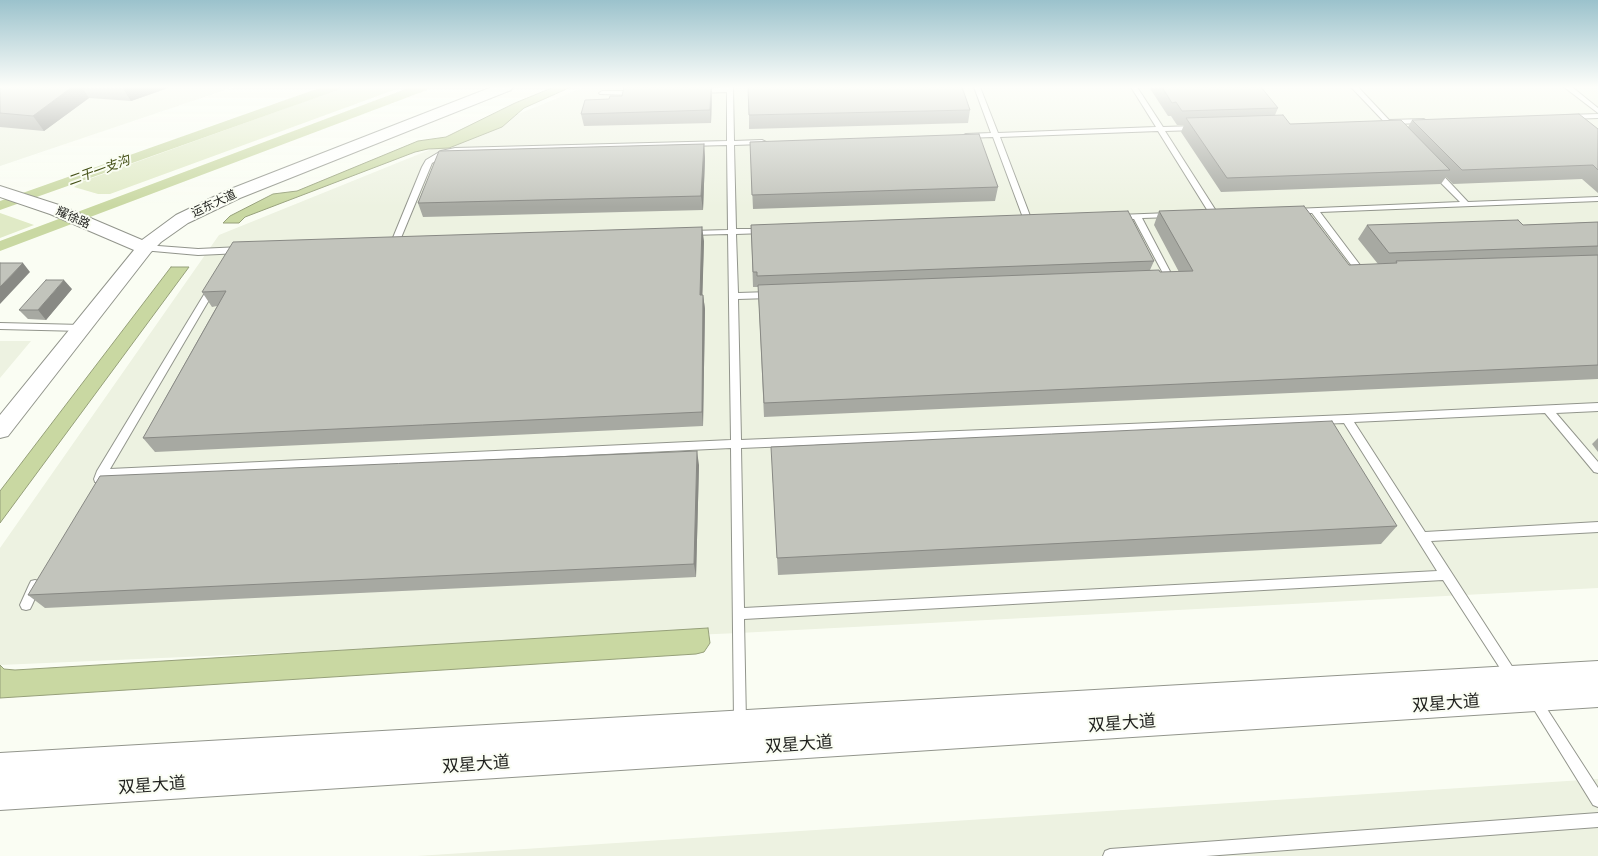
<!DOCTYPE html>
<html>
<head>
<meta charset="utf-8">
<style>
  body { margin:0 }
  canvas { display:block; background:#fafdf3 }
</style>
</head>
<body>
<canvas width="1598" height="856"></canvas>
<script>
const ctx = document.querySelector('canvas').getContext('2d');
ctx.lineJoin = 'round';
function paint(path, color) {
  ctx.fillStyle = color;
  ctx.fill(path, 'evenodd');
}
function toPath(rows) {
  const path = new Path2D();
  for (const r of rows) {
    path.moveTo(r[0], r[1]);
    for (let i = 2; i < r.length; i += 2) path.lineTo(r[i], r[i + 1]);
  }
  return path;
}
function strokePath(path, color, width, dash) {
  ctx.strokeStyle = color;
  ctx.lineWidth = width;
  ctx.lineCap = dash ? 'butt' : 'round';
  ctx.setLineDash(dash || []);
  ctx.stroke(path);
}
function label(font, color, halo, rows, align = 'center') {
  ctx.font = font + ' Manrope,"Noto Sans SC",sans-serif';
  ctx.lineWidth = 4;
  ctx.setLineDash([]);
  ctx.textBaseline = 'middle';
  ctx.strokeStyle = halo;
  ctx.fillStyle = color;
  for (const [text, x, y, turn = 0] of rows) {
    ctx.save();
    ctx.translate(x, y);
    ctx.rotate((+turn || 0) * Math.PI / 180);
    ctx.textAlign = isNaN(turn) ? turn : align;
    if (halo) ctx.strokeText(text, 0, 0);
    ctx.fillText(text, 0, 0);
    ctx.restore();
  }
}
const built = toPath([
  [0,87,234,87,0,166],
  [585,87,1598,87,1598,588,739,633,0,665,0,548,219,235],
  [0,341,31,341,0,378],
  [1598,779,1598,856,417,856]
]);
const green = toPath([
  [345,87,402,87,110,194,98,194,74,187,81,182],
  [0,213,34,225,0,238]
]);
const water = toPath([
  [554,87,571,87,524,108,502,127,449,148,428,149,415,152,245,217,239,223,223,223,230,216,273,194,297,191,418,141,446,137,515,103,554,87],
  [171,267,189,267,0,523,0,491,171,267],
  [708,628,710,643,704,652,696,654,0,698,0,665,4,669,15,670,708,628]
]);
const canal = toPath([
  [322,87,340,87,338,90,0,210,0,201,322,87],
  [411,87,429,87,427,90,0,251,0,241,411,87]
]);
const lane = toPath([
  [733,87,734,141,762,140,766,142,762,144,734,145,736,229,765,229,769,231,765,233,736,234,738,293,770,292,774,295,770,298,738,299,741,440,1347,415,1598,403,1598,411,1556,413,1598,462,1598,473,1594,472,1545,413,1354,422,1425,532,1598,522,1598,532,1431,541,1517,674,1519,678,1517,682,1513,684,1509,682,1443,580,744,619,746,722,745,726,740,728,735,726,734,722,731,448,105,478,103,482,99,483,95,482,94,479,97,471,208,288,212,285,216,288,110,469,731,440,728,234,691,235,687,233,691,231,728,230,727,145,455,152,447,155,432,163,398,245,394,248,390,245,422,167,426,160,441,151,455,148,727,141,727,92,699,93,696,91,699,89,733,87],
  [1344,423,1437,571,744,608,741,448,1344,423],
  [974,87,980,87,998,133,1156,127,1131,87,1137,87,1163,127,1196,126,1200,128,1196,130,1165,131,1218,214,1214,216,1211,216,1158,131,1000,137,1032,221,1031,223,1025,223,993,137,966,138,962,136,966,134,991,133,974,87],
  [1351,87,1358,87,1389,120,1424,119,1427,121,1424,123,1393,124,1397,128,1391,129,1351,87],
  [1564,87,1572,87,1598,108,1598,113,1564,87],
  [602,91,635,91,638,93,635,95,600,94,599,93,602,91],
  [1598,114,1598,118,1568,119,1565,117,1568,115,1598,114],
  [1431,169,1437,169,1468,202,1598,197,1598,201,1320,212,1363,269,1368,270,1369,272,1368,274,1365,275,1358,274,1312,213,1294,213,1290,211,1294,209,1460,202,1431,173,1431,169],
  [1170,213,1174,215,1173,217,1142,218,1174,279,1173,281,1164,283,1160,280,1165,277,1134,219,1118,219,1114,217,1118,215,1170,213],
  [145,245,198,249,241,247,245,250,241,253,198,255,142,250,141,248,142,246,145,245],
  [0,323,82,325,87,328,82,331,0,329,0,323],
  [35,580,39,581,41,585,32,605,30,609,26,610,22,609,20,605,29,585,31,581,35,580],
  [1534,693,1538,695,1598,788,1598,807,1593,805,1530,703,1528,699,1530,695,1534,693],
  [1598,813,1598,827,1206,856,1103,856,1105,851,1110,849,1598,813]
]);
const secondary = toPath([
  [492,87,513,87,511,90,240,198,188,223,161,242,151,252,8,436,0,438,0,415,134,250,50,214,0,197,0,186,62,206,142,240,176,215,228,190,492,87],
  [1598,661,1598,707,0,810,0,753,1598,661]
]);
const wall = toPath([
  [0,87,171,87,131,101,89,98,44,131,0,127],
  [624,87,712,87,712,94,711,123,584,126,581,114,609,99,622,96],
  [1149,87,1261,87,1278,108,1275,115,1290,124,1408,127,1412,120,1598,129,1598,193,1582,179,1453,184,1446,177,1441,184,1221,192,1181,132,1184,125,1177,125,1171,116,1168,116],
  [970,110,968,123,749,129,749,115],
  [750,142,998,187,995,201,753,209],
  [704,144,705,158,703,210,423,217,418,203],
  [1159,211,1349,265,1378,264,1358,239,1367,225,1523,225,1598,222,1598,379,764,417,758,287,753,287,751,225,1154,261,1150,270,1160,272,1179,272,1154,225],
  [704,241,702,295,703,295,705,309,703,426,155,452,143,438,217,306,212,307,202,292],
  [72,289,46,320,28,319,19,310],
  [1598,438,1598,452,1592,444],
  [699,465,696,577,45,608,28,595],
  [772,465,1397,526,1381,544,778,575]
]);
const shadedWall = toPath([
  [72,87,82,87,89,98,44,131,33,116],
  [122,87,171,87,131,101],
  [711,87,712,87,712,94,711,123,710,110],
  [704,144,705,158,703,210,701,196],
  [702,227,704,241,702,310,700,295],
  [23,263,30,272,0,304,0,287],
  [64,280,72,289,46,320,38,310],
  [703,295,705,309,703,426,702,412],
  [697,451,699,465,696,577,694,564]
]);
const building = toPath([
  [0,87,72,87,33,116,0,113,0,87],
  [624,87,711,87,710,110,581,114,585,100,609,99,610,96,622,96,624,87],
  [748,87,962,87,970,110,749,115,748,87],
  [1162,87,1261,87,1278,108,1182,111,1176,102,1172,103,1162,87],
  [1579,114,1598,129,1598,170,1593,165,1462,170,1412,120,1579,114],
  [1283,115,1290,124,1401,120,1450,170,1227,178,1186,118,1283,115],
  [979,134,998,187,752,195,750,142,979,134],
  [704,144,701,196,418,203,439,151,704,144],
  [1304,206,1349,265,1397,263,1396,261,1598,255,1598,365,764,403,758,285,1159,270,1160,272,1193,271,1159,211,1304,206],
  [1128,211,1154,261,757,276,757,272,753,272,751,225,1128,211],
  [1518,220,1523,225,1598,222,1598,246,1389,253,1367,225,1518,220],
  [702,227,700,295,703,295,702,412,143,438,226,291,202,292,233,242,702,227],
  [0,263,23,263,0,287,0,263],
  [46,280,64,280,38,310,19,310,46,280],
  [1332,421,1397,526,777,558,771,447,1332,421],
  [697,451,694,564,28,595,100,476,697,451]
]);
const farStreetnames = [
  ["运东大道",214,204,-25],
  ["耀徐路",73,218,24]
];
const farWaternames = [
  ["二干一支沟",99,171,-20]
];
const nearStreetnames = [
  ["双星大道",1446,704,-4],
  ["双星大道",1122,724,-4],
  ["双星大道",799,745,-4],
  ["双星大道",476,765,-4],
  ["双星大道",152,786,-4]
];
paint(built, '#edf2e1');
paint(green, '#e0eac6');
paint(water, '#c9d8a2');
strokePath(water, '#96a07a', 1);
paint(canal, '#c9d8a2');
strokePath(lane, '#92958c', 2);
strokePath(secondary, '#92958c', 2);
paint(lane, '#fff');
paint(secondary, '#fff');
paint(wall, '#a7a9a2');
paint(shadedWall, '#888984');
paint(building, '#c2c4bc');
strokePath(building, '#888984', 1);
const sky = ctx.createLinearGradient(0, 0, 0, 207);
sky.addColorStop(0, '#9bc2cc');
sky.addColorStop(0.42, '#fdfefa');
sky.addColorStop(1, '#fdfefa00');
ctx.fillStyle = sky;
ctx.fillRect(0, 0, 1598, 207);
label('12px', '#1e1f1c', '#fafdf3', farStreetnames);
label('italic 13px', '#424e14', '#fafdf3', farWaternames);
label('17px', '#1e1f1c', '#fafdf3', nearStreetnames);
</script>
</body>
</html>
